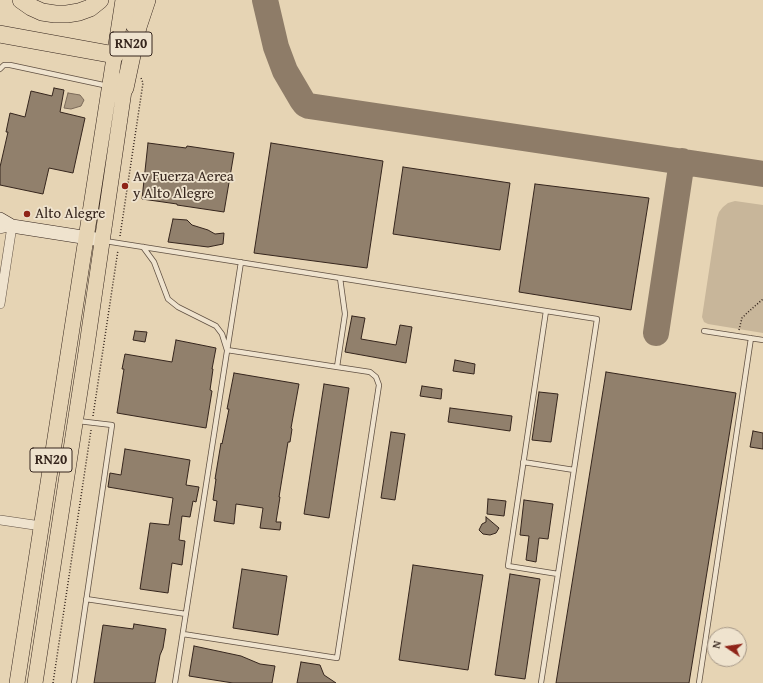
<!DOCTYPE html>
<html>
<head>
<meta charset="utf-8">
<style>
  body { margin:0 }
  #map { position:relative; width:763px; height:683px; overflow:hidden; background:#e6d4b4; font-family:"Gentium Book Plus",serif }
  canvas { display:block }
  .north { position:absolute; left:707px; top:627px; width:40px; height:40px; box-sizing:border-box; background:#efe3ce; border:1px solid #a59787; border-radius:50%; rotate:283deg; font-size:11px; font-weight:700; line-height:16px; text-align:center; color:#35251d }
  .north::after { content:''; display:block; margin:auto; width:14px; height:18px; background:#8f2418; clip-path:polygon(50% 0,100% 100%,50% 72%,0 100%) }
</style>
</head>
<body>
<div id="map">
<canvas width="763" height="683"></canvas>
<div class="north">N</div>
</div>
<script>
const ctx = document.querySelector('canvas').getContext('2d');
ctx.lineJoin = 'round';
function paint(path, color) {
  ctx.fillStyle = color;
  ctx.fill(path, 'evenodd');
}
function toPath(rows) {
  const path = new Path2D();
  for (const r of rows) {
    path.moveTo(r[0], r[1]);
    for (let i = 2; i < r.length; i += 2) path.lineTo(r[i], r[i + 1]);
  }
  return path;
}
function strokePath(path, color, width, dash) {
  ctx.strokeStyle = color;
  ctx.lineWidth = width;
  ctx.lineCap = dash ? 'butt' : 'round';
  ctx.setLineDash(dash || []);
  ctx.stroke(path);
}
function label(font, color, halo, rows, align = 'center') {
  ctx.font = font + ' "Gentium Book Plus",serif';
  ctx.lineWidth = 3.5;
  ctx.setLineDash([]);
  ctx.textBaseline = 'middle';
  ctx.strokeStyle = halo;
  ctx.fillStyle = color;
  for (const [text, x, y, turn = 0] of rows) {
    ctx.save();
    ctx.translate(x, y);
    ctx.rotate((+turn || 0) * Math.PI / 180);
    ctx.textAlign = isNaN(turn) ? turn : align;
    if (halo) ctx.strokeText(text, 0, 0);
    ctx.fillText(text, 0, 0);
    ctx.restore();
  }
}
const green = toPath([
  [735,201,763,205,763,333,708,324,704,322,702,317,717,218,719,212,723,207,728,203]
]);
const water = toPath([
  [68,93,80,95,84,100,81,106,71,109,64,108,68,93]
]);
const taxiway = toPath([
  [265,0,276,47,285,71,302,100,305,104,309,106,763,174],
  [656,333,682,161]
]);
const building = toPath([
  [54,88,64,90,60,112,85,118,73,173,49,168,43,194,0,185,0,167,8,132,6,132,10,113,25,117,31,91,52,96,54,88],
  [148,143,186,148,187,146,234,153,224,212,177,205,177,204,142,199,148,143],
  [271,143,383,161,367,268,254,253,271,143],
  [403,167,510,183,500,250,393,234,403,167],
  [535,184,649,198,631,310,519,292,535,184],
  [173,219,187,220,192,225,208,230,215,234,224,233,223,244,208,247,168,242,173,219],
  [352,316,365,318,361,339,396,345,400,325,412,327,406,363,345,352,352,316],
  [135,331,147,332,145,342,133,340,135,331],
  [176,340,216,348,212,369,213,369,210,390,212,391,206,428,117,413,124,369,122,369,125,354,172,362,176,340],
  [455,360,475,364,474,374,453,371,455,360],
  [606,372,736,393,689,683,556,683,606,372],
  [234,373,299,384,291,428,292,429,290,442,288,442,279,497,280,497,276,522,281,522,280,530,260,528,263,508,236,504,234,524,214,521,217,501,213,500,216,479,215,479,221,443,222,444,229,409,227,409,234,373],
  [324,384,349,388,329,518,304,514,324,384],
  [422,386,442,389,441,399,420,396,422,386],
  [539,392,558,394,551,442,532,440,539,392],
  [450,408,512,416,510,431,448,422,450,408],
  [753,431,763,433,763,449,750,447,753,431],
  [391,432,405,434,395,500,381,498,391,432],
  [125,449,190,460,186,485,199,487,196,502,193,501,190,517,182,516,179,540,185,541,182,565,172,563,168,593,140,589,150,523,169,525,173,498,108,487,110,473,121,475,125,449],
  [488,499,506,501,504,516,487,514,488,499],
  [524,500,553,504,548,539,539,538,536,562,526,560,529,536,520,535,524,500],
  [486,517,499,528,496,533,490,535,483,534,479,530,482,524,486,522,486,517],
  [413,565,483,575,468,670,399,660,413,565],
  [242,569,287,576,278,635,233,628,242,569],
  [510,574,540,579,525,679,495,675,510,574],
  [134,624,166,629,163,648,160,655,155,683,94,683,103,625,133,629,134,624],
  [194,646,241,656,260,664,275,666,272,683,233,683,189,676,194,646],
  [301,662,320,665,324,675,336,683,297,683,301,662]
]);
const path = toPath([
  [120,236,143,83,141,78],
  [739,330,742,318,747,313,763,299],
  [93,416,118,250],
  [53,683,91,430]
]);
const lane = toPath([
  [0,69,4,65,10,65,108,86],
  [105,241,340,278,546,311,597,319,558,574,508,566,546,311],
  [143,247,154,262,168,299,178,307,216,326,222,334,227,350,337,367,345,314,340,278],
  [704,331,763,340],
  [523,462,574,470],
  [86,599,186,614],
  [183,634,337,658,379,385,376,377,370,372,337,367],
  [74,683,112,425,78,421],
  [175,683,241,262],
  [541,683,558,574],
  [699,683,751,338]
]);
const street = toPath([
  [0,229,12,226,0,304],
  [0,520,41,526]
]);
const secondary = toPath([
  [0,219,12,226,95,239]
]);
const primary = toPath([
  [133,25,137,0],
  [17,683,123,0],
  [35,683,86,352,126,77]
]);
const highway = toPath([
  [21,0,31,7,42,12,55,14,67,14,79,12,90,8,100,0],
  [0,34,115,55],
  [125,88,138,27,147,0]
]);
const markers = [
  [125,186,4,"#8f2418"],
  [27,214,4,"#8f2418"]
];
const shields = [
  [131,44,42],
  [51,460,42]
];
const shieldNames = [
  ["RN20",131,44],
  ["RN20",51,460]
];
const poiNames = [
  ["Av Fuerza Aerea",133,177],
  ["y Alto Alegre",133,194],
  ["Alto Alegre",35,214]
];
paint(green, '#c8b69a');
paint(water, '#aa9881');
strokePath(water, '#7b6a59', 1);
strokePath(taxiway, '#8e7c68', 26);
paint(building, '#91806c');
strokePath(building, '#35251d', 1);
strokePath(lane, '#615143', 6);
strokePath(street, '#615143', 10);
strokePath(secondary, '#35251d', 14);
strokePath(primary, '#35251d', 16);
strokePath(highway, '#35251d', 18);
strokePath(path, '#35251d', 1.5, [1, 2]);
strokePath(lane, '#efe3ce', 4.5);
strokePath(street, '#efe3ce', 9);
strokePath(secondary, '#efe3ce', 13);
strokePath(primary, '#e6d4b4', 15);
strokePath(highway, '#e6d4b4', 17);
for (const [x, y, r, color] of markers) {
  const dot = new Path2D();
  dot.arc(x, y, r, 0, 2 * Math.PI);
  ctx.fillStyle = color;
  ctx.fill(dot);
  strokePath(dot, '#efe3ce', 1.5);
}
for (const [x, y, w] of shields) {
  const box = new Path2D();
  box.roundRect(x - w / 2, y - 12, w, 24, 3);
  ctx.fillStyle = '#efe3ce';
  ctx.fill(box);
  strokePath(box, '#35251d', 1);
}
label('bold 14px', '#35251d', null, shieldNames);
label('15px', '#35251d', '#efe3ce', poiNames, 'left');
</script>
</body>
</html>
